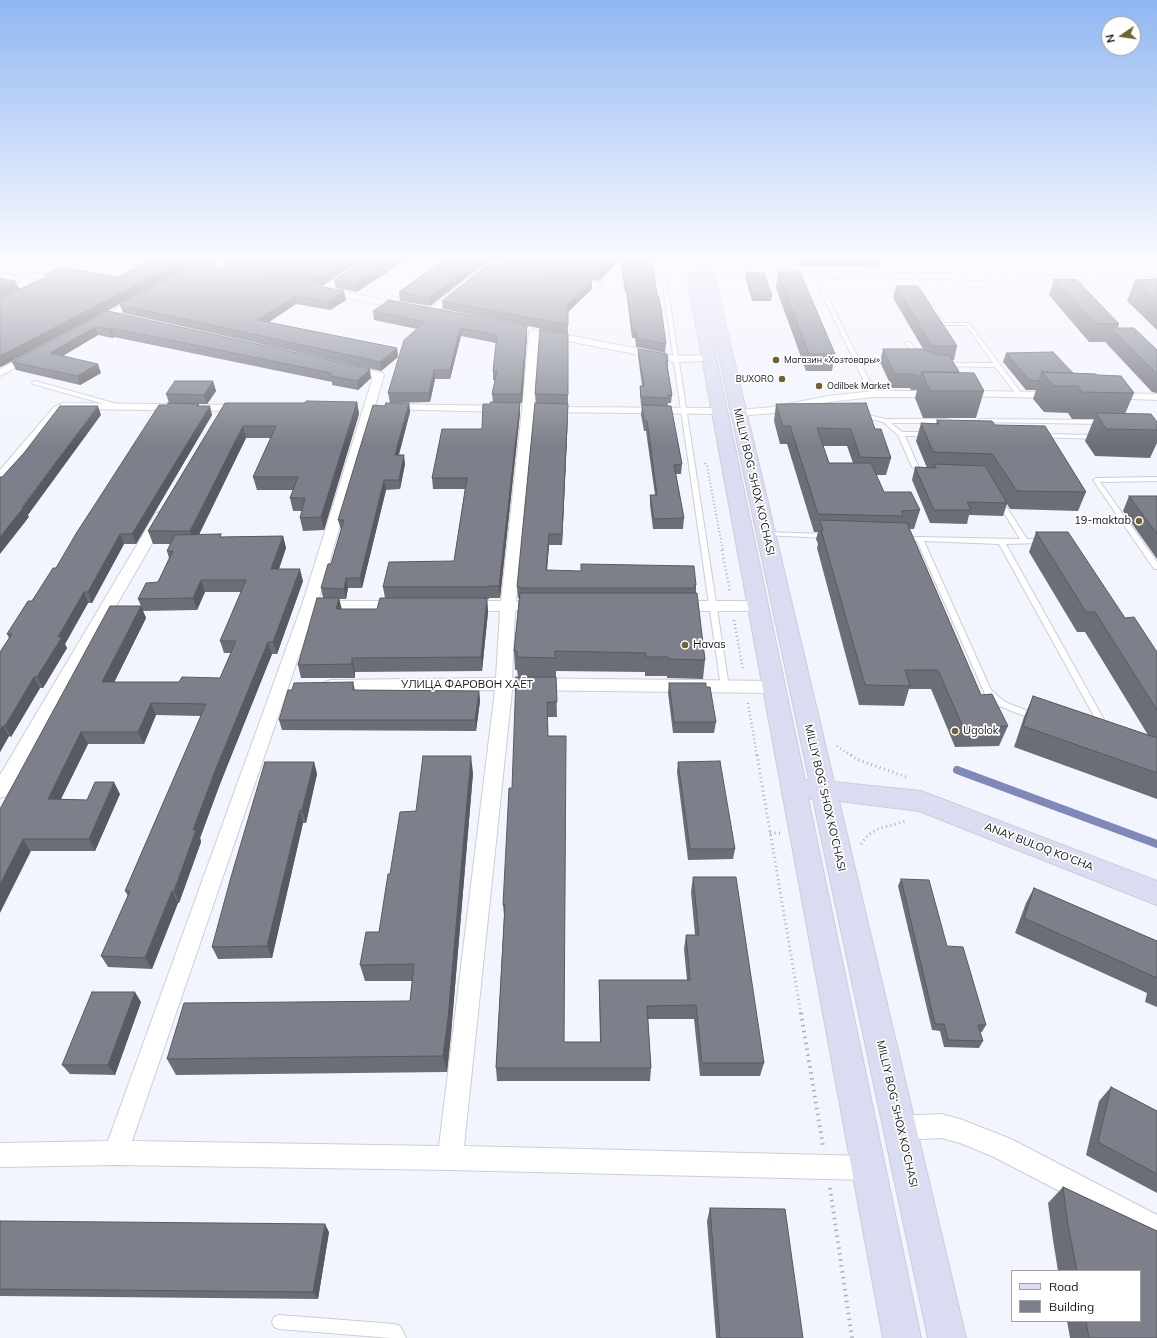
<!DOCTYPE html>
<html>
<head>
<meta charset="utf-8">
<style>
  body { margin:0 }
  #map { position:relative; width:1157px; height:1338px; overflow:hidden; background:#f3f5fe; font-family:Mulish,sans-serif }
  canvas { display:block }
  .legend { position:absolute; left:1011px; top:1270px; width:130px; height:52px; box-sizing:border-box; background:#fff; border:1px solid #a0a1a2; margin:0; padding:5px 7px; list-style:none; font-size:12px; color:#121316 }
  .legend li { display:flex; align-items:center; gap:8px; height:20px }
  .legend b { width:20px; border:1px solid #a0a1a2 }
  .north { position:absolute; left:1101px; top:16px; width:40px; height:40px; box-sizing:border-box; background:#fff; border:1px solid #a0a1a2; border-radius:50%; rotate:257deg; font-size:11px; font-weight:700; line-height:16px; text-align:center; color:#121316 }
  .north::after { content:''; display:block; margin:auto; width:14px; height:18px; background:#6f622f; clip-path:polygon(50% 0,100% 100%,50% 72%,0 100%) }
</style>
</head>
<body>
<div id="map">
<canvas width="1157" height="1338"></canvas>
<ul class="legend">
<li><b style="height:5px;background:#daddf1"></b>Road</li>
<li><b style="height:11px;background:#7d808a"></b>Building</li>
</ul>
<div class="north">N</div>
</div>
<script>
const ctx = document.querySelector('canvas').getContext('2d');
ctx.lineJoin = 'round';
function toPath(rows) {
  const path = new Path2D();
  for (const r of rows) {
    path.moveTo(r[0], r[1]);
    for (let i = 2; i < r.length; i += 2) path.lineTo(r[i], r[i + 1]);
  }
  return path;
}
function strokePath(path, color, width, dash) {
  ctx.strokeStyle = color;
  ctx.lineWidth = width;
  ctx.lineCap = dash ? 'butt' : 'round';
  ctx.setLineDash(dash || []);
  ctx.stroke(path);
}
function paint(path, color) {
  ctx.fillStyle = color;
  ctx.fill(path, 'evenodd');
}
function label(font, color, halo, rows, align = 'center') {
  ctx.font = font + ' Mulish,sans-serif';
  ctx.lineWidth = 3.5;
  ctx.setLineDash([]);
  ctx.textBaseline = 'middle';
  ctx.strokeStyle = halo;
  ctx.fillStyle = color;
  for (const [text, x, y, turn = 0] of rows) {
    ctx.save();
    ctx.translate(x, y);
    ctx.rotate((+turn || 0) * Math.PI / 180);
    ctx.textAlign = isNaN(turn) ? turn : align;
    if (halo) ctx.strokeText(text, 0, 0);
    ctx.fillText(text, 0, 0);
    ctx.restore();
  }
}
const stream = toPath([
  [957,770,1157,844]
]);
const pathFar3 = toPath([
  [705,463,707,466,723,551]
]);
const pathFar2 = toPath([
  [722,550,730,592],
  [734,620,743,670],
  [748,703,757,756],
  [837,746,852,756]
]);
const pathFar1 = toPath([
  [757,755,801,1014],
  [851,755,856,759,909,778],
  [770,833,780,833],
  [861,844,868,835,878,829,906,821]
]);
const path = toPath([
  [801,1013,823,1146],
  [830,1188,852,1338]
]);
const service = toPath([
  [659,258,663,258,729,687,725,690,721,687,659,258],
  [774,258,778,258,782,274,778,273,774,258],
  [947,258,951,258,962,276,962,277,958,277,947,258],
  [812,272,816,273,876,394,875,395,870,394,812,273,812,272],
  [909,274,913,274,926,295,926,296,922,296,909,275,909,274],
  [929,305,933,305,944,323,969,323,1021,393,1021,395,1017,395,995,367,942,366,942,364,944,363,993,363,966,325,941,325,929,306,929,305],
  [906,342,910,342,922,357,921,358,917,358,905,343,906,342],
  [35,381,121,405,122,406,119,408,33,384,32,383,35,381],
  [861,413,885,419,948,419,951,421,948,423,891,423,902,432,928,432,931,434,928,436,905,436,918,466,927,473,924,475,912,467,898,435,883,422,859,416,859,414,861,413],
  [981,419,1102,420,1105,422,1102,424,979,422,979,420,981,419],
  [1042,434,1096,435,1099,437,1096,439,1040,437,1039,436,1042,434],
  [1157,477,1157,481,1100,482,1157,562,1157,569,1154,569,1093,480,1096,478,1157,477],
  [999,498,1002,500,1027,539,1043,539,1046,541,1043,543,1006,544,1108,727,1107,729,1101,729,999,544,924,541,991,690,1005,702,1038,715,1039,717,1038,719,1035,720,999,706,985,694,917,541,912,540,911,539,914,537,919,537,1020,539,996,500,999,498],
  [766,532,827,534,830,536,827,538,764,535,763,534,766,532],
  [279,1315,395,1324,400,1326,406,1338,391,1338,279,1329,274,1327,272,1322,274,1317,279,1315]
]);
const minor = toPath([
  [224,258,235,258,215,271,209,271,208,269,209,267,224,258],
  [494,258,504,258,434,314,428,314,426,312,428,310,494,258],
  [0,266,47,276,52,279,46,285,0,307,0,300,41,280,0,272,0,266],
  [707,269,1157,278,1157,284,704,274,702,272,707,269],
  [570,277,597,282,602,285,597,288,567,282,565,280,567,278,570,277],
  [325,288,406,304,411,307,406,310,322,293,320,291,322,289,325,288],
  [141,295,146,298,144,300,98,325,94,326,89,323,141,295],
  [534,329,539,332,534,410,516,601,523,603,525,606,523,609,515,611,512,678,774,681,780,683,782,687,780,691,774,693,512,690,464,1146,868,1156,877,1159,880,1168,877,1177,868,1180,450,1170,116,1165,0,1167,0,1143,108,1141,302,605,373,377,345,370,344,368,349,365,383,373,384,375,318,601,400,601,405,603,407,606,405,609,400,611,315,609,132,1141,439,1146,495,690,331,692,325,690,323,686,325,682,331,680,496,678,500,611,465,611,460,609,458,606,460,603,465,601,501,601,522,410,529,332,534,329],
  [547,331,675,356,709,355,714,358,709,361,675,362,543,336,542,334,543,332,547,331],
  [33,352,38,355,37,357,0,376,0,369,33,352],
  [873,391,937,391,943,394,937,397,873,397,828,402,773,413,739,416,735,415,733,413,735,411,739,410,773,407,828,396,873,391],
  [963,391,1055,392,1061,395,1055,398,959,396,957,394,963,391],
  [1111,393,1157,394,1157,400,1107,398,1105,396,1107,394,1111,393],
  [63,403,244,405,248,406,250,408,248,410,244,411,65,409,62,411,4,481,0,482,0,470,54,407,63,403],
  [389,404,504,406,508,407,510,409,508,411,504,412,385,409,383,407,385,405,389,404],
  [547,407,719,408,723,409,725,411,723,413,719,414,543,412,541,410,543,408,547,407],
  [161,512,166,513,168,516,6,796,0,798,0,775,154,516,156,513,161,512],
  [677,601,758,601,763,603,765,606,763,609,758,611,677,611,672,609,670,606,672,603,677,601],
  [941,1114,960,1119,1011,1139,1157,1215,1157,1242,994,1157,960,1143,941,1138,900,1140,892,1136,888,1128,892,1120,900,1116,941,1114]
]);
const secondary = toPath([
  [698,258,710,258,834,782,921,791,1157,881,1157,905,919,811,839,801,966,1338,928,1338,813,799,808,798,921,1338,883,1338,687,277,689,274,693,273,697,274,699,277,805,781,809,779,698,258]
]);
const wall = toPath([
  [155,258,210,265,346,300,330,310,296,304,268,322,397,348,398,357,381,371,123,313,120,305,190,268,188,268,0,367,0,278,15,281,19,289,118,277],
  [364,258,322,286,224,267,222,259],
  [366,258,357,292,336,288,334,280],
  [447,258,430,306,400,301,399,292],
  [499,258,586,258,603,261,603,258,654,258,653,269,657,295,666,344,665,353,636,347,635,338,632,338,626,290,625,292,620,260,599,281,499,264],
  [796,258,883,258,881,267,799,266],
  [746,272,772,296,771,301,752,301,745,276],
  [778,272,835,354,832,371,806,371,776,288],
  [1054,279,1119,324,1118,328,1157,350,1157,393,1152,392,1106,343,1106,342,1089,342,1049,295],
  [1157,279,1157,330,1127,301,1135,280],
  [592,280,592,289,568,312,568,334,443,309,442,301],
  [896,286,957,346,954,360,952,360,959,372,984,391,976,418,923,418,915,398,917,390,911,390,910,388,892,388,880,362,883,349,923,349,893,298],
  [108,311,371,378,358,390,332,385,332,382,114,337,112,338,98,335,63,356,101,373,80,385,16,370,12,362],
  [373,311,527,335,522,403,520,403,520,413,500,598,489,598,489,599,487,599,488,612,482,671,355,672,355,678,301,678,298,665,323,598,321,588,331,564,341,530,338,520,385,406,390,403,388,393,417,329,374,320],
  [461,336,496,343,493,371,493,380,495,380,492,394,493,402,490,404,482,429,432,478,433,489,465,489,454,561,383,587,385,598,377,609,342,609,339,599,346,599,348,588,362,588,386,490,400,489,405,464,399,455,410,412,409,403,390,403,430,402,435,379,450,379],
  [568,334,568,414,562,545,549,545,547,570,696,585,696,593,705,660,703,679,667,678,667,676,645,676,645,672,556,671,556,677,518,677,517,670,515,670,514,651,519,598,518,598,517,587,536,403,535,394],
  [638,349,668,361,668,368,672,395,671,403,668,403,668,406,682,464,681,474,676,474,684,518,683,529,653,529,650,505,650,495,655,495,646,431,644,431,641,415,642,405,641,405,640,394,640,386,642,386,638,356],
  [1006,353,1073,373,1097,375,1134,393,1125,414,1157,422,1157,443,1150,458,1095,456,1085,441,1094,419,1072,419,1068,413,1044,412,1033,399,1036,390,1026,390,1003,362],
  [213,381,216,391,207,404,199,404,199,406,212,415,136,544,124,544,92,603,88,603,65,644,67,648,43,688,40,688,11,737,9,736,0,752,0,652,9,638,7,634,56,568,168,405,169,403,166,394],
  [357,402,359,414,324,530,303,531,300,518,302,511,293,511,290,498,293,490,257,490,253,477,271,438,246,438,199,535,221,534,221,537,283,536,286,548,279,569,303,581,277,654,272,654,220,784,200,838,201,842,179,903,178,903,152,969,108,967,101,956,128,896,125,891,201,716,156,715,144,744,88,744,61,799,87,800,120,794,95,851,31,851,0,809,141,606,138,599,158,582,169,558,167,551,170,544,153,544,148,531,225,403,304,403],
  [205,592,241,592,220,641,224,653,231,653,220,678,179,682,114,682,146,618,143,611,197,610],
  [776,404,875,429,891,458,886,475,876,475,884,492,920,510,914,529,909,529,981,695,1008,726,999,746,955,747,931,689,909,689,904,706,859,705,817,548,818,544,816,539,818,532,814,532,787,444,780,444,774,421],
  [823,446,847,446,853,463,829,463],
  [937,420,995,425,1086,492,1078,511,1010,509,1007,504,1003,516,969,515,967,524,930,523,912,480,915,467,927,468,916,441,921,423,936,424],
  [1129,496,1157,496,1157,559,1123,511],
  [1036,532,1125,618,1157,652,1157,799,1014,747,1024,717,1033,696,1148,735,1085,632,1077,632,1029,552],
  [556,677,557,717,547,717,548,736,564,1042,600,1042,599,994,599,980,687,980,684,949,686,935,695,935,691,892,693,877,764,1063,760,1076,700,1076,694,1019,648,1019,651,1068,650,1081,497,1081,496,1068,504,916,503,905,512,788],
  [353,682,355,690,479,691,480,701,476,731,282,730,279,720,292,690],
  [669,683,706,687,716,722,714,733,673,733,668,693],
  [314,762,317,774,306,823,303,823,272,958,218,959,212,947],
  [678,762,735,849,733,859,688,860,677,772],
  [473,773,451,1034,447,1072,176,1075,167,1059,410,1001,412,981,365,981,360,965,379,932,390,874,416,811],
  [901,879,947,946,986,1025,982,1032,980,1032,983,1041,979,1048,944,1047,940,1031,932,1030,898,886],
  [1034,888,1157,941,1157,1007,1145,1002,1147,993,1015,933,1026,903],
  [141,1002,115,1075,70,1074,62,1065],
  [1111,1087,1157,1111,1157,1193,1086,1155,1099,1101],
  [1063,1187,1157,1231,1157,1338,1070,1338,1067,1321,1140,1321,1140,1271,1058,1271,1053,1240,1048,1203],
  [710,1208,803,1338,716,1338,707,1221],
  [0,1221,329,1232,318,1299,0,1296]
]);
const shadedWall = toPath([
  [198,258,221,258,210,266,188,268,1,367,0,365,0,356,186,259],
  [350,258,364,258,322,286,320,278],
  [395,258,409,258,357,292,356,284],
  [481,258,492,258,430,306,429,298],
  [614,258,620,258,620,260,599,281,599,273],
  [592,280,592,289,568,312,568,334,568,312,565,307],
  [15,281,19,289,0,298,0,288],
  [626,282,626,290,625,292,625,283],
  [344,291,346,300,330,310,328,302],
  [295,296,296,304,259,329,257,320],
  [527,326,527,335,522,403,521,394],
  [95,327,98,335,53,361,50,353],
  [111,328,114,337,112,338,109,329],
  [460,328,461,336,450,379,450,370],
  [397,348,398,357,381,371,380,362],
  [98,364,101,373,80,385,77,376],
  [370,369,371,378,358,390,357,381],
  [434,370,435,379,430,402,429,393],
  [213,381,216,391,207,404,204,395],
  [357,402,359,414,324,530,321,517],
  [409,403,410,412,396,464,395,455],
  [520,403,520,413,500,598,499,586],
  [568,404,568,414,562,545,562,534],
  [98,406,101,415,28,515,29,517,0,554,0,537],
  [210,406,212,415,136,544,132,534],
  [243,426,246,438,194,544,190,531],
  [404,455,405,464,400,489,399,480],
  [384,480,386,490,362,588,360,578],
  [120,534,124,544,92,603,88,592],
  [549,534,549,545,546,582,546,570],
  [283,536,286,548,275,580,271,569],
  [300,569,303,581,277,654,273,642],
  [346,578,348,588,346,599,344,589],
  [201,580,205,592,197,610,193,598],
  [84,592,88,603,65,644,67,648,43,688,37,677,58,637],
  [339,598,342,612,336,609],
  [487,598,488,612,482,671,481,657],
  [141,606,146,618,108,695,102,682],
  [268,642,272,654,220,784,200,838,201,842,179,903,174,891,193,830,215,771],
  [352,658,355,672,355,678,352,664],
  [34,677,40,688,11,737,5,726],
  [479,691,480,701,476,731,475,720],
  [151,703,156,715,144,744,138,732],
  [3,726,9,736,0,752,0,730],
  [81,732,88,744,55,811,48,799],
  [566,751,564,1055,564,1042],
  [471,756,473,773,451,1034,447,1072,443,1056],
  [314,762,317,774,306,823,302,810],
  [114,782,120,794,95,851,89,839],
  [300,810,303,823,272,958,267,946],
  [23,839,31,851,0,913,0,884],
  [172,891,178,903,152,969,145,958],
  [135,992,141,1002,115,1075,108,1065],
  [325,1224,329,1232,318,1299,313,1292]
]);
const building = toPath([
  [155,258,198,258,186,259,0,356,0,298,44,278,48,273,61,267,118,277,155,258],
  [223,258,350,258,320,278,222,259,223,258],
  [366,258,395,258,356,284,334,280,366,258],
  [447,258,481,258,429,298,399,292,447,258],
  [512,258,586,258,603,261,603,258,614,258,599,273,512,258],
  [621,258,654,258,654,261,652,261,657,295,658,295,661,308,666,344,637,338,635,330,632,330,626,282,625,283,621,258],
  [490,263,592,280,565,307,568,308,568,325,442,301,490,263],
  [210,265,344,291,328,302,295,296,257,320,397,348,380,362,120,305,192,266,210,265],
  [746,272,764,273,772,296,753,296,746,272],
  [778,272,800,272,835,354,809,354,778,272],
  [0,278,15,281,0,288,0,278],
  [1054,279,1076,279,1119,324,1095,324,1054,279],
  [1157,279,1157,300,1135,280,1157,279],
  [896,286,918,286,957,346,932,346,896,286],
  [389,300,527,326,521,394,492,394,497,371,493,371,497,335,460,328,450,370,434,370,429,393,388,393,404,340,425,322,373,311,389,300],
  [108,311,370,369,357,381,331,376,331,373,111,328,109,329,95,327,50,353,98,364,77,376,12,362,108,311],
  [1111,328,1134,328,1157,350,1157,374,1111,328],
  [540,329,568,334,568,395,535,394,540,329],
  [638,349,667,354,668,361,666,361,672,395,668,395,669,398,641,397,640,386,644,386,638,349],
  [883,349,922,349,937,355,949,355,959,372,922,372,921,376,914,376,913,374,895,374,883,349],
  [1053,352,1073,373,1042,372,1039,381,1029,380,1006,353,1053,352],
  [922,372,974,373,984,391,930,391,922,372],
  [1042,372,1096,374,1097,375,1121,376,1134,393,1082,392,1078,386,1054,386,1042,372],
  [175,381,213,381,204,395,166,394,175,381],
  [307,401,357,402,321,517,300,518,305,498,290,498,298,477,253,477,276,426,243,426,190,531,148,531,225,403,304,403,307,401],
  [491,402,520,403,499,586,488,586,488,587,383,587,389,562,454,561,467,478,432,478,442,429,482,429,483,404,490,404,491,402],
  [168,403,199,404,197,406,210,406,132,534,120,534,88,592,84,592,58,637,62,637,37,677,34,677,5,726,3,726,0,730,0,652,12,634,7,634,28,601,32,601,53,568,56,568,77,532,94,506,159,405,168,405,168,403],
  [386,403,409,403,395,455,404,455,399,480,384,480,360,578,346,578,344,589,321,588,328,564,331,564,344,520,338,520,373,405,385,406,386,403],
  [535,403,568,404,562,534,549,534,546,570,581,571,581,564,694,566,696,585,694,585,695,588,521,588,521,587,517,587,535,403],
  [866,403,875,429,881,429,891,458,860,457,851,429,817,428,829,463,871,463,884,492,911,492,920,510,901,511,903,516,818,514,790,426,783,426,776,404,866,403],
  [642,405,671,406,682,464,674,465,684,518,654,519,650,495,657,495,647,421,644,421,642,405],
  [60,406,98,406,22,507,24,507,0,537,0,477,2,477,24,453,60,406],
  [1096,413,1151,414,1157,422,1157,430,1106,429,1096,413],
  [937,420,992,421,995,425,1045,426,1086,492,1017,491,992,454,933,452,921,423,939,424,937,420],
  [934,464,985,466,1007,503,967,502,971,510,934,510,915,467,936,468,934,464],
  [1129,496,1157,496,1157,534,1129,496],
  [820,520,907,523,981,695,992,694,1008,726,963,727,938,670,905,670,910,686,865,685,821,530,823,530,820,520],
  [1036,532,1068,532,1125,618,1134,617,1157,652,1157,710,1095,612,1086,612,1036,532],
  [221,534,220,537,283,536,271,569,300,569,273,642,268,642,215,771,193,830,196,830,174,891,172,891,145,958,101,956,130,891,125,891,206,704,151,703,138,732,81,732,48,799,87,800,95,782,114,782,89,839,23,839,0,884,0,809,110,606,141,606,102,682,179,682,182,677,220,678,236,641,220,641,246,580,201,580,193,598,138,599,146,583,158,582,173,551,167,551,175,535,221,534],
  [520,593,697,593,705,660,668,659,668,657,646,657,646,653,555,651,555,658,517,657,517,651,514,651,520,593],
  [317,598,339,598,336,609,377,609,380,598,487,598,481,657,352,658,352,664,298,665,317,598],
  [516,677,556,677,557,702,547,702,548,736,566,736,564,1042,601,1042,599,980,690,980,686,935,699,935,693,877,736,877,764,1063,702,1063,696,1005,647,1006,651,1068,496,1068,505,905,503,905,509,788,512,788,516,677],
  [353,682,353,690,479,691,475,720,279,720,288,690,292,690,294,683,353,682],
  [669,683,706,683,706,687,710,687,716,722,674,722,669,683],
  [1033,696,1157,738,1157,773,1023,726,1033,696],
  [423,756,471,756,448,1018,443,1056,167,1059,184,1003,410,1001,414,964,360,965,366,932,379,932,388,874,390,874,400,812,416,811,423,756],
  [720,761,735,849,690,849,678,762,720,761],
  [265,762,314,762,302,810,300,810,267,946,212,947,231,877,265,762],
  [901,879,929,880,947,946,963,947,986,1025,978,1025,983,1041,948,1040,944,1024,935,1024,901,879],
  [1034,888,1157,941,1157,978,1024,918,1034,888],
  [92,992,135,992,108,1065,62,1065,92,992],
  [1111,1087,1157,1111,1157,1174,1098,1142,1111,1087],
  [1063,1187,1157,1231,1157,1338,1089,1338,1086,1321,1140,1321,1140,1271,1077,1271,1068,1225,1063,1187],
  [710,1208,785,1209,803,1338,720,1338,710,1208],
  [0,1221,325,1224,313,1292,0,1289,0,1221]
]);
const markers = [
  [776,360,4,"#6f622f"],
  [782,379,4,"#6f622f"],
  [819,386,4,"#6f622f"],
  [1139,521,4,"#6f622f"],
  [685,645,4,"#6f622f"],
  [955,731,4,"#6f622f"]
];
const farPoinames = [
  ["Магазин «Хозтовары»",784,360],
  ["BUXORO",774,379,"right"],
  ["Odilbek Market",827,386]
];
const streetNames = [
  ["MILLIY BOG‘ SHOX KO‘CHASI",754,482,77],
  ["УЛИЦА ФАРОВОН ХАЁТ",467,685],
  ["MILLIY BOG‘ SHOX KO‘CHASI",825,798,77],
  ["ANAY BULOQ KO'CHA",1039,847,21],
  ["MILLIY BOG‘ SHOX KO‘CHASI",897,1114,77]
];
const poiNames = [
  ["19-maktab",1131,521,"right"],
  ["Havas",693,645],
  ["Ugolok",963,731]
];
strokePath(stream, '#7e88b9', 8);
strokePath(service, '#cbcdd8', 2);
strokePath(minor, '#cbcdd8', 2);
strokePath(secondary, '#cbcdd8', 2);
strokePath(pathFar3, '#afb0b7', 2, [1, 2.5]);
strokePath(pathFar2, '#afb0b7', 2.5, [1, 3]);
strokePath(pathFar1, '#afb0b7', 3, [1, 3.5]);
strokePath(path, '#afb0b7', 4, [1.5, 4.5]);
paint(service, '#fff');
paint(minor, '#fff');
paint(secondary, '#daddf1');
paint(wall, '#6c6e77');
paint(shadedWall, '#585a61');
paint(building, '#7d808a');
strokePath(building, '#585a61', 1);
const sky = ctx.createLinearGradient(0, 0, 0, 446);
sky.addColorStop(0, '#90b6f1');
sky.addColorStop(0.58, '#fafaff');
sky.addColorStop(1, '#fafaff00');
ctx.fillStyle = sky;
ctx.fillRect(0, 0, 1157, 446);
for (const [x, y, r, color] of markers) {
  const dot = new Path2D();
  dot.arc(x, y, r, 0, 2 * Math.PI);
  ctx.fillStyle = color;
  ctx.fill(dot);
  strokePath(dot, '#fff', 1.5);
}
label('9px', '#121316', '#fff', farPoinames, 'left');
label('11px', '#121316', '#fff', streetNames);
label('11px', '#121316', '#fff', poiNames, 'left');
</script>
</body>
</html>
